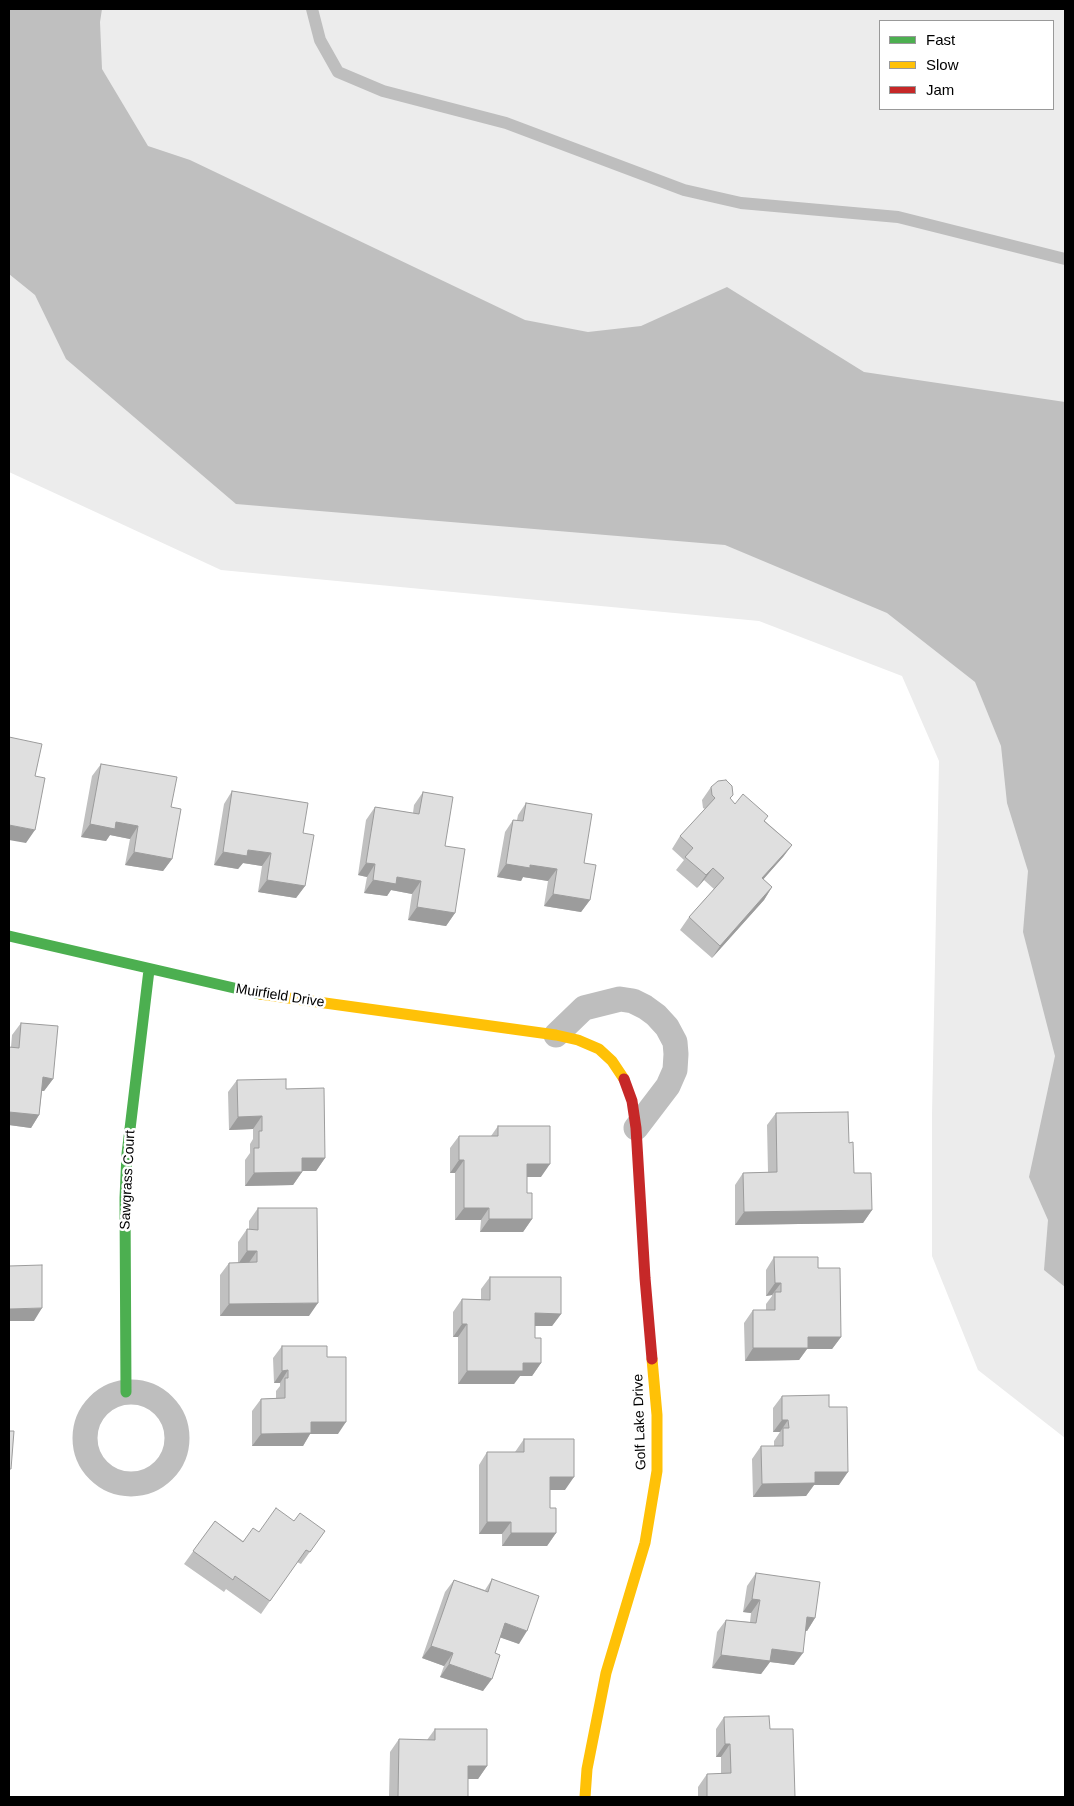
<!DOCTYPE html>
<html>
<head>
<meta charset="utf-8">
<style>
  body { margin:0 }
  #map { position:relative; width:1074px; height:1806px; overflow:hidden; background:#fff; font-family:Arial,sans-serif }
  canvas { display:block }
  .frame { position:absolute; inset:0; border:10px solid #000; pointer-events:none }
  .legend { position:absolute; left:879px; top:20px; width:175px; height:90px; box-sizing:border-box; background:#fff; border:1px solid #999; margin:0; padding:6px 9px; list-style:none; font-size:15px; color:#000 }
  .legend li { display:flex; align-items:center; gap:10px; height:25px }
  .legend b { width:25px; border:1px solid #999 }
</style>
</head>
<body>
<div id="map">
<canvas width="1074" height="1806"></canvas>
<div class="frame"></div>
<ul class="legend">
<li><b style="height:6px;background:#4caf50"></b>Fast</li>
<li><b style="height:6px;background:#ffc107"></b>Slow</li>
<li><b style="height:6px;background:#c62828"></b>Jam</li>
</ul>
</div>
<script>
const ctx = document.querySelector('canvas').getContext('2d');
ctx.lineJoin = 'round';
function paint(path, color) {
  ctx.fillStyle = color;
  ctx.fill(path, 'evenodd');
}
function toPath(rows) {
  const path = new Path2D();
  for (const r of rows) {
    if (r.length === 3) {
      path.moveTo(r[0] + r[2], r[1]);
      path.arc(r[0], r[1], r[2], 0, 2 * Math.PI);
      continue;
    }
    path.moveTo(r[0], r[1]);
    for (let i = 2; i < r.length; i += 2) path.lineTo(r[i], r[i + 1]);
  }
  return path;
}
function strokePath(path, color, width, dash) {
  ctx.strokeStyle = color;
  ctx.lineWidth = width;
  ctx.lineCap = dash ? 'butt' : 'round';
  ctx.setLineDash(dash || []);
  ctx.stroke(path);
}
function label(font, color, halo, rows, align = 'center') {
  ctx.font = font + ' Arial,sans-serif';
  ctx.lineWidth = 5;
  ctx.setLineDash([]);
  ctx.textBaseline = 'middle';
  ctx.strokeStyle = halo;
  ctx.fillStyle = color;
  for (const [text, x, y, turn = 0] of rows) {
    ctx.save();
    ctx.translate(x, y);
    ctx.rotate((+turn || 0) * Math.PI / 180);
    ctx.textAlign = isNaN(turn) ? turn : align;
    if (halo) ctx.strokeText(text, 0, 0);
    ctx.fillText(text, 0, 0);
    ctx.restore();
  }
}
const green = toPath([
  [9,9,1065,9,1065,1438,978,1370,932,1256,932,1114,939,761,902,676,759,621,221,570,9,472],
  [880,21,1053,21,1053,109,880,109]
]);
const water = toPath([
  [9,9,102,9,100,22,102,69,148,146,190,160,525,320,588,332,641,326,727,287,864,372,1065,402,1065,1287,1044,1270,1048,1220,1029,1177,1055,1056,1023,932,1028,871,1007,803,1001,746,975,682,887,613,725,545,236,504,66,359,35,295,9,274]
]);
const lane = toPath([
  [312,9,320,40,338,72,383,91,506,123,684,190,741,203,898,217,1065,259]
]);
const street = toPath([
  [556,1035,584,1008,620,999,633,1001,645,1007,656,1015,667,1027,675,1042,676,1054,675,1070,668,1086,636,1128],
  [131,1438,46]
]);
const fast = toPath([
  [9,936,260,994],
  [126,1392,125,1198,127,1154,149,970]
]);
const slow = toPath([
  [260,994,556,1035,578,1040,599,1049,612,1061,624,1079],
  [585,1797,587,1769,606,1673,645,1543,657,1471,657,1415,652,1359]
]);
const jam = toPath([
  [624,1079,632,1101,636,1128,645,1278,652,1359]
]);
const wall = toPath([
  [101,764,171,807,172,859,163,871,125,865,130,839,110,835,106,841,81,837,92,776],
  [711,787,733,795,730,799,735,804,765,821,792,845,783,857,763,879,772,887,764,900,712,958,680,930,689,917,714,889,704,880,697,888,676,870,684,860,672,849,680,836,705,809,703,808,702,800],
  [232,791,303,833,305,886,296,898,258,892,262,866,243,863,238,869,214,865,224,804],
  [423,792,445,846,455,913,446,926,408,920,412,894,391,890,387,896,364,893,367,877,358,875,366,820,375,807,413,813,414,805],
  [526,803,584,863,590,900,581,912,544,906,548,881,523,877,521,881,497,877,505,832,513,820,517,820,518,815],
  [21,1023,53,1079,44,1091,42,1091,39,1115,31,1128,9,1125,9,1047,11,1047,12,1035],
  [237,1080,286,1089,325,1158,316,1171,302,1171,302,1172,293,1185,245,1186,245,1160,250,1153,250,1144,253,1139,253,1129,229,1130,228,1092],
  [776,1113,849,1143,854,1173,872,1210,863,1223,735,1225,735,1185,743,1173,768,1172,767,1125],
  [498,1126,541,1177,527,1177,527,1193,532,1219,523,1232,480,1232,481,1220,455,1220,455,1173,450,1173,450,1148,459,1136,491,1136],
  [258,1208,309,1316,220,1316,220,1275,229,1263,238,1263,238,1242,247,1229,249,1229,249,1221],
  [774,1257,818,1268,841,1337,832,1349,807,1349,799,1360,745,1361,744,1323,753,1310,766,1310,766,1304,772,1296,772,1295,766,1296,766,1270],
  [490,1277,561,1314,552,1326,535,1326,535,1338,541,1363,532,1376,520,1376,514,1384,458,1384,458,1337,453,1337,453,1312,462,1299,481,1299,481,1289],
  [282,1346,327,1357,338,1434,310,1434,303,1446,252,1446,252,1411,261,1399,276,1398,276,1391,280,1386,280,1383,274,1383,273,1358],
  [782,1396,829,1407,839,1485,814,1485,806,1496,753,1497,752,1459,761,1446,774,1446,774,1441,780,1432,773,1432,773,1408],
  [524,1439,565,1490,550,1490,550,1508,556,1533,547,1546,502,1546,502,1534,479,1534,479,1465,487,1452,515,1452],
  [294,1520,325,1531,301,1564,297,1562,261,1614,226,1589,224,1592,184,1564,215,1521,243,1541,259,1532],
  [756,1573,815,1618,807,1631,805,1630,794,1665,770,1662,761,1674,712,1668,717,1632,726,1620,750,1622,751,1613,743,1612,747,1586],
  [492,1579,519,1644,500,1637,483,1691,440,1677,444,1666,422,1658,445,1592,454,1580,485,1590],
  [724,1717,770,1729,795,1797,698,1797,698,1787,707,1774,721,1774,721,1757,716,1757,716,1729],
  [435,1729,487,1766,478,1779,468,1779,468,1797,389,1797,390,1752,399,1739,427,1740]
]);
const shadedWall = toPath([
  [116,822,138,826,130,839,110,835,106,841,81,837,90,824],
  [9,825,35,830,26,843,9,840],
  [792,845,783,857,753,891,762,878],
  [248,850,271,853,262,866,243,863,238,869,214,865,223,852],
  [134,852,172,859,163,871,125,865],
  [366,863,375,864,367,877,358,875],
  [506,864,530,865,557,869,548,881,523,877,521,881,497,877],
  [713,868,704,880,697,888,706,875],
  [397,877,421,881,412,894,391,890,387,896,364,893,373,880],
  [267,880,305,886,296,898,258,892],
  [772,887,764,900,712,958,720,946],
  [553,894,590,900,581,912,544,906],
  [417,907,455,913,446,926,408,920],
  [43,1077,53,1079,44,1091,34,1090],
  [9,1112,39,1115,31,1128,9,1125],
  [262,1116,253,1129,229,1130,238,1117],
  [302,1158,325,1158,316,1171,293,1171],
  [459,1160,464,1160,455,1173,450,1173],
  [527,1164,550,1164,541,1177,518,1177],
  [302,1172,293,1185,245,1186,254,1173],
  [464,1208,489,1208,481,1220,455,1220],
  [872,1210,863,1223,735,1225,744,1212],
  [489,1219,532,1219,523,1232,480,1232],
  [247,1251,257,1251,248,1264,238,1264],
  [775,1283,781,1283,772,1295,766,1296],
  [318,1303,309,1316,220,1316,229,1304],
  [42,1308,34,1321,9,1321,9,1309],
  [535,1313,561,1314,552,1326,526,1326],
  [462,1324,467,1324,458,1337,453,1337],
  [808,1337,841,1337,832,1349,807,1349,799,1360,745,1361,753,1348],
  [523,1363,541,1363,532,1376,520,1376,514,1384,458,1384,467,1371],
  [288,1370,280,1383,274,1383,282,1371],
  [782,1420,788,1420,780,1432,773,1432],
  [311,1422,346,1422,338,1434,310,1434,303,1446,252,1446,261,1434],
  [815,1472,848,1472,839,1485,814,1485,806,1496,753,1497,762,1484],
  [550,1477,574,1477,565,1490,541,1490],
  [487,1522,511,1522,502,1534,479,1534],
  [511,1533,556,1533,547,1546,502,1546],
  [752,1599,760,1600,751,1613,743,1612],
  [807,1617,815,1618,807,1631,798,1629],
  [505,1623,527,1631,519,1644,496,1636],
  [431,1646,453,1653,444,1666,422,1658],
  [772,1649,803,1653,794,1665,770,1662,761,1674,712,1668,721,1655],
  [449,1664,492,1679,483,1691,440,1677],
  [725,1744,730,1744,721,1757,716,1757],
  [468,1766,487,1766,478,1779,459,1779]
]);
const building = toPath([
  [9,737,42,744,35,776,45,778,35,830,9,825,9,737],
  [101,764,177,777,171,807,181,809,172,859,134,852,138,826,116,822,115,829,90,824,101,764],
  [726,780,732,786,733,795,730,798,735,804,743,794,768,816,764,821,792,845,762,878,772,887,720,946,689,917,724,878,713,868,706,875,685,857,693,848,680,836,715,798,712,795,711,787,718,781,726,780],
  [232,791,308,803,303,833,314,835,305,886,267,880,271,853,248,850,247,856,223,852,232,791],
  [423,792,453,797,445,846,465,849,455,913,417,907,421,881,397,877,396,884,373,880,375,864,366,863,375,807,419,814,423,792],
  [526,803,592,814,584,863,596,865,590,900,553,894,557,869,530,865,530,868,506,864,513,820,523,821,526,803],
  [21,1023,58,1026,53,1079,43,1077,39,1115,9,1112,9,1047,19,1048,21,1023],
  [286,1079,286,1089,324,1088,325,1158,302,1158,302,1172,254,1173,254,1148,259,1148,259,1131,262,1131,262,1116,238,1117,237,1080,286,1079],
  [848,1112,849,1143,853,1142,854,1173,871,1173,872,1210,744,1212,743,1173,777,1172,776,1113,848,1112],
  [498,1126,550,1126,550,1164,527,1164,527,1193,532,1193,532,1219,489,1219,489,1208,464,1208,464,1160,459,1160,459,1136,498,1136,498,1126],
  [258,1208,317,1208,318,1303,229,1304,229,1263,257,1262,257,1251,247,1251,247,1229,258,1230,258,1208],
  [774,1257,818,1257,818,1268,840,1268,841,1337,808,1337,808,1348,753,1348,753,1310,775,1310,775,1292,781,1292,781,1283,775,1283,774,1257],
  [42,1265,42,1308,9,1309,9,1266,42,1265],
  [490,1277,561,1277,561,1314,535,1313,535,1338,541,1338,541,1363,523,1363,523,1371,467,1371,467,1324,462,1324,462,1299,490,1300,490,1277],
  [282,1346,327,1346,327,1357,346,1357,346,1422,311,1422,311,1433,261,1434,261,1399,285,1398,285,1378,288,1378,288,1370,282,1371,282,1346],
  [829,1395,829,1407,847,1407,848,1472,815,1472,815,1483,762,1484,761,1446,783,1446,783,1428,789,1428,788,1420,782,1420,782,1396,829,1395],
  [9,1431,14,1431,11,1469,9,1469,9,1431],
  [524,1439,574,1439,574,1477,550,1477,550,1508,556,1508,556,1533,511,1533,511,1522,487,1522,487,1452,524,1452,524,1439],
  [276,1508,294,1521,300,1513,325,1531,310,1552,306,1550,270,1601,235,1576,233,1580,193,1551,215,1521,243,1542,253,1528,259,1532,276,1508],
  [756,1573,820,1582,815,1618,807,1617,803,1653,772,1649,770,1661,721,1655,726,1620,756,1623,760,1600,752,1599,756,1573],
  [492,1579,539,1596,527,1631,505,1623,495,1653,500,1655,492,1679,449,1664,453,1653,431,1646,454,1580,488,1592,492,1579],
  [769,1716,770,1729,793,1729,795,1797,707,1797,707,1774,731,1773,730,1744,725,1744,724,1717,769,1716],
  [435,1729,487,1729,487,1766,468,1766,468,1797,398,1797,399,1739,435,1740,435,1729]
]);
const streetNames = [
  ["Muirfield Drive",280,996,9],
  ["Sawgrass Court",128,1180,-87],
  ["Golf Lake Drive",640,1422,-92]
];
paint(green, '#ececec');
paint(water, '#bfbfbf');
strokePath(lane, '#bebebe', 12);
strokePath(street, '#bebebe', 25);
strokePath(fast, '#4caf50', 11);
strokePath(slow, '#ffc107', 11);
strokePath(jam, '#c62828', 11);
paint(wall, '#c0c0c0');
paint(shadedWall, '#9c9c9c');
paint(building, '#dfdfdf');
strokePath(building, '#9c9c9c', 1);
label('14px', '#000', '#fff', streetNames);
</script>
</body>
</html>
